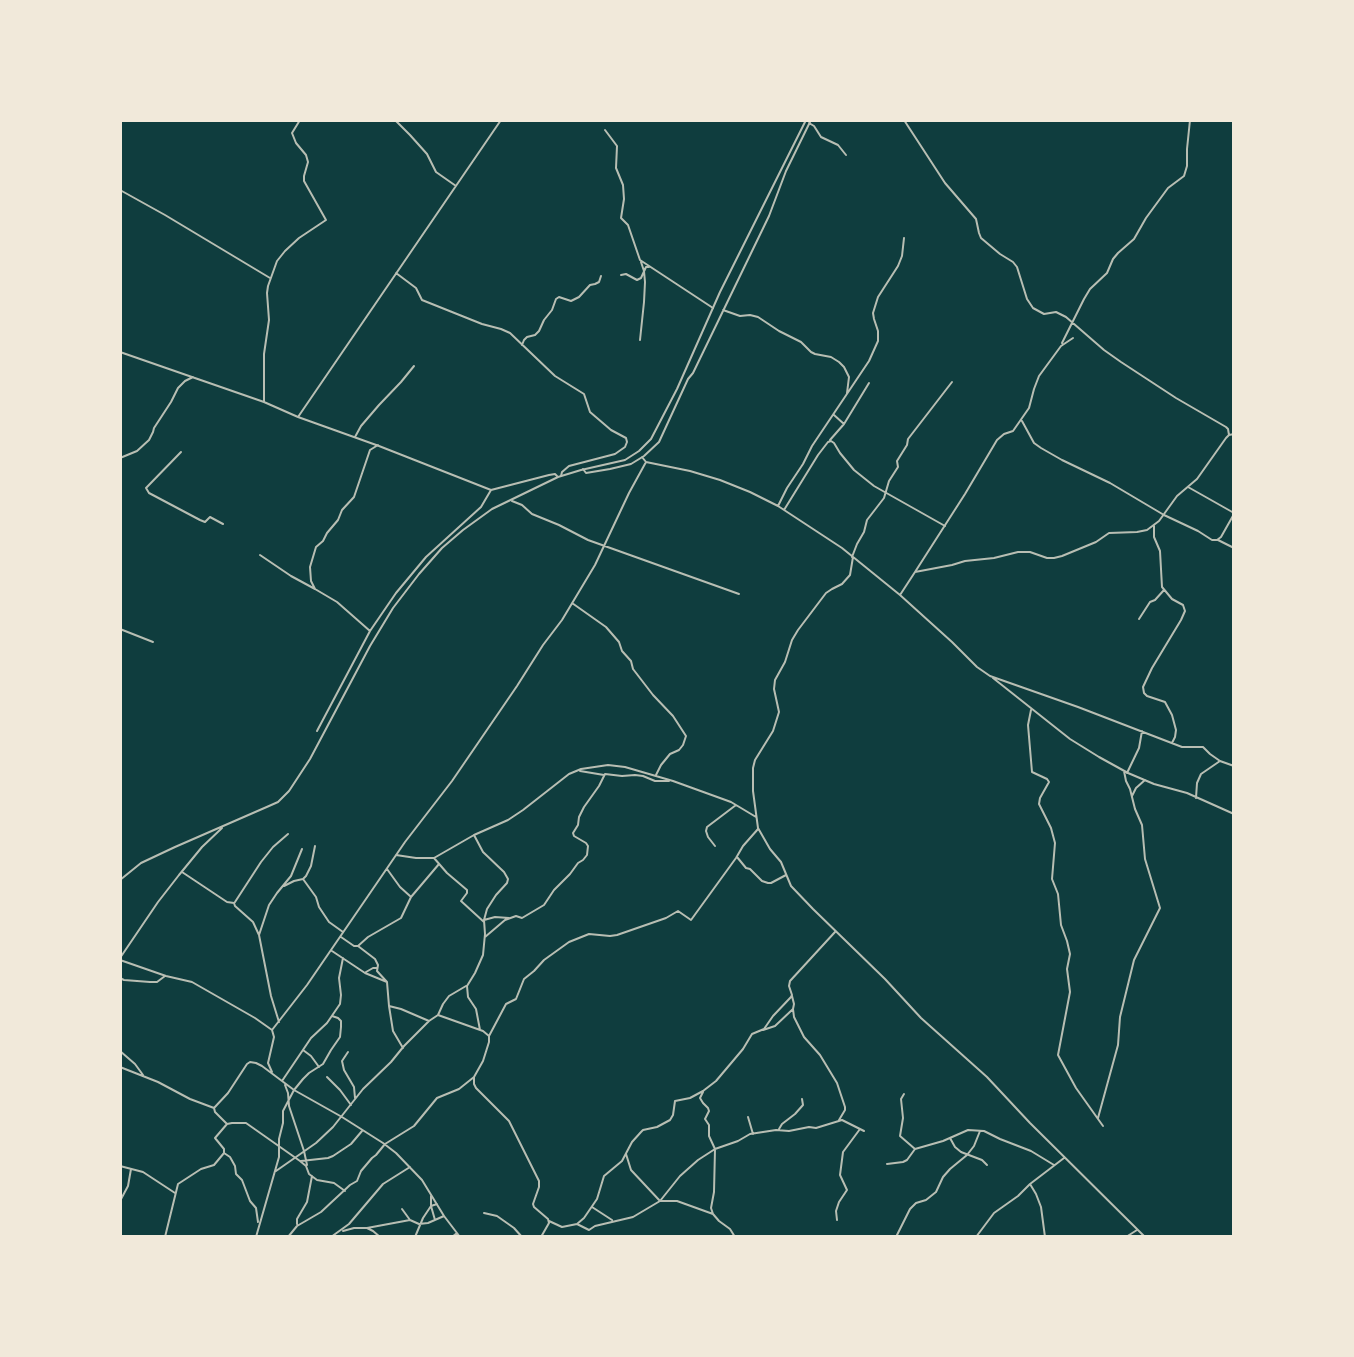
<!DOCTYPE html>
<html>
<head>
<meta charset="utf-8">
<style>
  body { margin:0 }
  #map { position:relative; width:1354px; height:1357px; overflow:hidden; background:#0f3d3e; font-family:Roboto,sans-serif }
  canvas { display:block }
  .frame { position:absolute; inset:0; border:122px solid #f1e9da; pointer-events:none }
</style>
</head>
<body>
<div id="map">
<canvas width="1354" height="1357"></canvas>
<div class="frame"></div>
</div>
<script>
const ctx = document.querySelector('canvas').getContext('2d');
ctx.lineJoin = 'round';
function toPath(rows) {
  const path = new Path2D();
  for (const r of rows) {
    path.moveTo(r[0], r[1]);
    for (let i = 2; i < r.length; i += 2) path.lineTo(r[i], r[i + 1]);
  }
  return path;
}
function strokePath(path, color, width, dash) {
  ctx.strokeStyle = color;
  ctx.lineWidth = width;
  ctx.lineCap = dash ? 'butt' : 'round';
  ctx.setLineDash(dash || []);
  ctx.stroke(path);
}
const minor = toPath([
  [395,120,410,135,427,154,436,172,456,186],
  [904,120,945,183,976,219,979,233,981,238,1000,254,1013,262,1017,267,1027,299,1033,308,1044,314,1056,312,1066,317,1104,350,1121,362,1176,398,1226,427,1228,429,1229,435],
  [809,123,814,126,821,137,838,145,846,155],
  [605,130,617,146,616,168,623,185,624,199,621,218,628,225,640,260,713,308],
  [120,190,165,215,270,278],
  [396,273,416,288,422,300,482,324,501,329,510,333,555,376,584,394,590,412,611,430,626,438,627,442,625,447,615,454,569,466,562,472,561,476],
  [621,275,626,274,637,280,641,278,646,267,649,267],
  [723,310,740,316,750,315,758,317,779,331,801,342,811,352,815,354,831,357,839,362,844,367,849,377,847,393],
  [640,340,644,302,645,282,644,271,641,262],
  [1062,343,1084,299,1090,289,1107,273,1113,259,1118,253,1134,239,1146,218,1168,188,1184,176,1187,166,1187,149,1190,120],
  [522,345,524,340,527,337,535,335,539,331,544,320,552,310,556,299,559,297,571,301,579,297,590,285,595,284,599,282,601,276],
  [120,352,264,402,298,417,379,446,491,490,549,475,555,474,557,476],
  [264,402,264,354,269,320,267,293,268,286,277,261,285,251,299,238,326,220,304,181,304,176,308,162,306,155,296,143,292,133,300,120],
  [834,415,844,424],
  [298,417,501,120],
  [1022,421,1034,443,1041,448,1062,460,1110,483,1164,515,1198,531,1212,540,1217,540,1221,537,1234,514],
  [355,437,361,426,379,405,401,382,414,366],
  [830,440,844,424,869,383],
  [181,452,146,488,149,493,200,520,205,522,210,517,223,524],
  [642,457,646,462,690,471,720,480,750,492,778,506,842,548,900,595,952,642,977,667,990,676,1078,707,1182,747,1203,747,1210,754,1220,761,1234,766],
  [120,458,137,451,149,440,153,432,154,428,171,402,178,388,185,381,193,377],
  [583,469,586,473,610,469,631,464,644,456,659,442,688,379,693,373,769,216,786,171,811,120],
  [1188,487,1234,513],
  [512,501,522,505,532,514,559,525,588,540,739,594],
  [778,506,787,488,803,464,812,446,869,361,878,341,878,331,874,319,873,313,878,297,898,266,902,256,904,238],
  [784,510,818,455,828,442,831,441,834,443,840,453,854,470,874,486,945,526],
  [1154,526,1154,537,1160,551,1162,587,1172,599,1183,605,1185,611,1181,620,1152,668,1143,687,1144,693,1147,696,1165,702,1172,715,1176,730,1175,737,1172,743],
  [1218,540,1234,548],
  [260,555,291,576,315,589],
  [852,557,857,544,864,532,867,520,884,498,889,481,898,467,897,461,907,445,908,439,952,382],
  [853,557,850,575,842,584,832,589,826,593,798,630,792,640,785,662,775,680,774,689,779,712,773,731,755,760,753,768,753,791,758,828,770,849,781,862,791,886,813,909,885,979,921,1018,987,1077,1030,1123,1145,1237],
  [915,572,965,494,997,440,1004,434,1013,431,1029,408,1034,389,1039,376,1061,346,1073,338],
  [900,595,915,572,952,565,965,561,994,558,1018,552,1030,552,1047,558,1054,558,1062,556,1096,542,1109,533,1137,532,1147,530,1159,521,1177,496,1197,479,1226,438,1229,435,1234,434],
  [572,603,606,627,619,642,622,651,631,661,633,669,653,695,673,716,686,736,683,745,679,750,670,754,661,765,656,775],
  [1139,619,1150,602,1155,600,1164,590],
  [120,629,153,642],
  [370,631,337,602,315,589,311,581,310,567,316,547,323,541,327,533,338,520,342,510,354,497,370,450,378,445],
  [993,678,1070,739,1099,757,1128,773,1154,784,1187,793,1234,814],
  [1031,710,1028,725,1032,772,1047,779,1049,782,1040,798,1039,804,1051,828,1055,843,1052,879,1058,894,1061,925,1067,941,1070,954,1067,969,1070,992,1058,1055,1076,1088,1103,1126],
  [317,731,370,631,396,593,426,557,481,507,491,490],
  [580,771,604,775],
  [1127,773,1139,748,1142,731],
  [1132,796,1136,788,1145,780],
  [1196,798,1197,783,1201,774,1220,761],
  [474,835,483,852,504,872,508,879,507,883,496,895,487,909,484,920,485,934,483,955,475,973,467,986,468,997,476,1009,480,1030],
  [715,846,708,837,706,831,707,827,736,805],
  [396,855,416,858,434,858,474,835,508,820,523,810,569,774,581,769,608,765,625,767,673,781,731,802,756,817],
  [737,857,746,868,750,869,762,881,768,883,771,883,786,875],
  [434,858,447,873,467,890,467,893,461,901,484,922],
  [387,869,400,887,410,896],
  [182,872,227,902,234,903,235,906,253,922,259,935,271,996,279,1022],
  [303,879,316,897,319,907,329,922,343,932],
  [284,886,294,881,303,879,306,876,311,866,315,846],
  [235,902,261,862,273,847,288,834],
  [484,920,495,917,509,918],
  [259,935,269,905,277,893,291,876,302,849],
  [341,937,354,946,358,946,368,937,401,918,411,897,439,864],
  [485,937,505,920,516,916,522,918,544,905,554,890,570,874,578,863,583,860,587,855,588,846,586,843,574,836,573,833,578,825,579,817,584,807,599,786,605,774,622,776,635,775,643,776,655,781,669,781],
  [358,946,375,959,378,965,377,971,387,982,389,1006,401,1009,429,1021,438,1015,483,1031,489,1036,489,1042,483,1061,474,1077,474,1084,476,1088,509,1121,539,1181,539,1187,533,1204,534,1207,548,1219,549,1223,541,1237],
  [332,951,365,973,387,982],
  [120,960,166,976,192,982,255,1018,272,1030,274,1037,268,1063,272,1072],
  [366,972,373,968,377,968],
  [120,978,124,980,150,982,157,982,165,976],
  [389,1006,393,1031,403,1048],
  [793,1009,794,1017,804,1037,820,1055,837,1083,845,1107,845,1110,839,1120],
  [438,1015,443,1004,449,996,466,986],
  [272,1030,307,985,405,842,452,781,517,686,543,645,562,620,595,565,629,493,646,462],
  [763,1030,775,1026,793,1009,794,1004,792,996],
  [489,1036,506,1004,516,999,524,979,534,971,544,960,569,942,589,934,610,936,617,935,666,918,678,911,691,920,736,858,743,846,758,829],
  [303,1050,311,1056,319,1067],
  [120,1051,135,1064,143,1075],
  [348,1052,342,1061,344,1070,354,1087,355,1098],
  [120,1067,158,1082,190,1099,214,1108],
  [327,1077,340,1090,351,1105],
  [282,1081,311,1038,327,1023,340,1004,341,995,339,978,343,958],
  [285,1085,288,1093,289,1106,304,1151,307,1165],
  [703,1092,700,1098,703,1103,708,1108,709,1111,705,1119,709,1125,709,1136,715,1149,714,1192,711,1208,713,1214],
  [904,1094,901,1099,903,1118,900,1136,915,1149],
  [748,1117,753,1134],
  [1098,1118,1118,1045,1120,1017,1134,960,1160,908,1145,859,1142,825,1135,809,1130,789,1126,781,1124,771],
  [227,1124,215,1138,224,1149,224,1153,230,1157,235,1166,236,1174,242,1180,250,1201,256,1208,258,1222],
  [779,1129,782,1124,795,1114,803,1105,802,1099],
  [950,1138,955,1147,961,1152,982,1160,987,1165],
  [626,1154,631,1170,660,1201,680,1176,698,1160,715,1149,738,1141,750,1134,776,1130,789,1131,809,1127,816,1128,842,1120,864,1131],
  [301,1161,328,1158,333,1156,351,1144,362,1131],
  [887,1164,903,1162,907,1160,915,1149,943,1141,968,1130,984,1131,1000,1139,1031,1151,1054,1165],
  [120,1166,143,1172,175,1193],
  [276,1171,316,1143,333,1127,363,1089,391,1062,404,1046,429,1021],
  [1030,1184,1036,1194,1041,1207,1045,1237],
  [345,1191,334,1183,317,1180,309,1174,306,1166,300,1161,246,1123,232,1123,227,1124,215,1112,214,1108,228,1093,247,1064,250,1062,256,1063,262,1066,294,1090,342,1117,383,1143,396,1153,422,1180,444,1216,460,1237],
  [431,1196,431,1206,435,1220],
  [120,1201,128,1186,131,1169],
  [592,1207,612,1220],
  [402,1209,410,1220,419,1224,428,1223,444,1216],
  [484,1213,497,1216,514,1228,522,1237],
  [837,1220,836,1211,839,1202,847,1190,840,1175,843,1152,860,1129],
  [549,1221,562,1227,577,1224,589,1230,595,1226,633,1217,660,1201,677,1201,713,1214,719,1221,730,1229,735,1237],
  [297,1224,297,1219,307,1202,312,1176],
  [577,1224,584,1218,597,1199,604,1176,622,1161,632,1142,641,1132,643,1130,657,1127,670,1120,673,1115,675,1101,690,1098,703,1091,716,1081,743,1049,752,1034,764,1029,773,1016,791,997,792,995,789,986,790,981,835,932],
  [367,1228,410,1220],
  [343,1231,354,1228,367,1228,373,1231,380,1237],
  [165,1237,178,1184,201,1169,214,1165,224,1153],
  [256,1237,279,1157,279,1139,283,1123,283,1111,294,1090,303,1079,309,1073,323,1064,331,1050,340,1037,341,1027,341,1021,338,1018,332,1016],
  [288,1237,297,1226,321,1212,350,1185,357,1181,361,1171,372,1158,376,1155,385,1144,414,1126,437,1098,459,1089,474,1077],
  [331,1237,349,1224,383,1184,410,1167],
  [415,1237,423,1218,431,1206,437,1204],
  [452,1237,457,1233],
  [896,1237,910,1209,916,1203,926,1200,936,1192,943,1177,950,1169,967,1155,974,1146,980,1131],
  [976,1237,994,1213,1018,1196,1030,1184,1064,1158],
  [1126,1237,1137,1230]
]);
const tertiary = toPath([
  [120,880,141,863,175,847,269,806,278,802,289,791,310,759,370,646,393,608,419,574,442,548,463,530,492,509,558,477,581,470,625,460,639,451,651,439,677,389,720,292,806,120],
  [120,958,158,902,179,875,202,847,222,828]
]);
strokePath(minor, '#b8beb3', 2);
strokePath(tertiary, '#b8beb3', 2);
</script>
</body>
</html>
